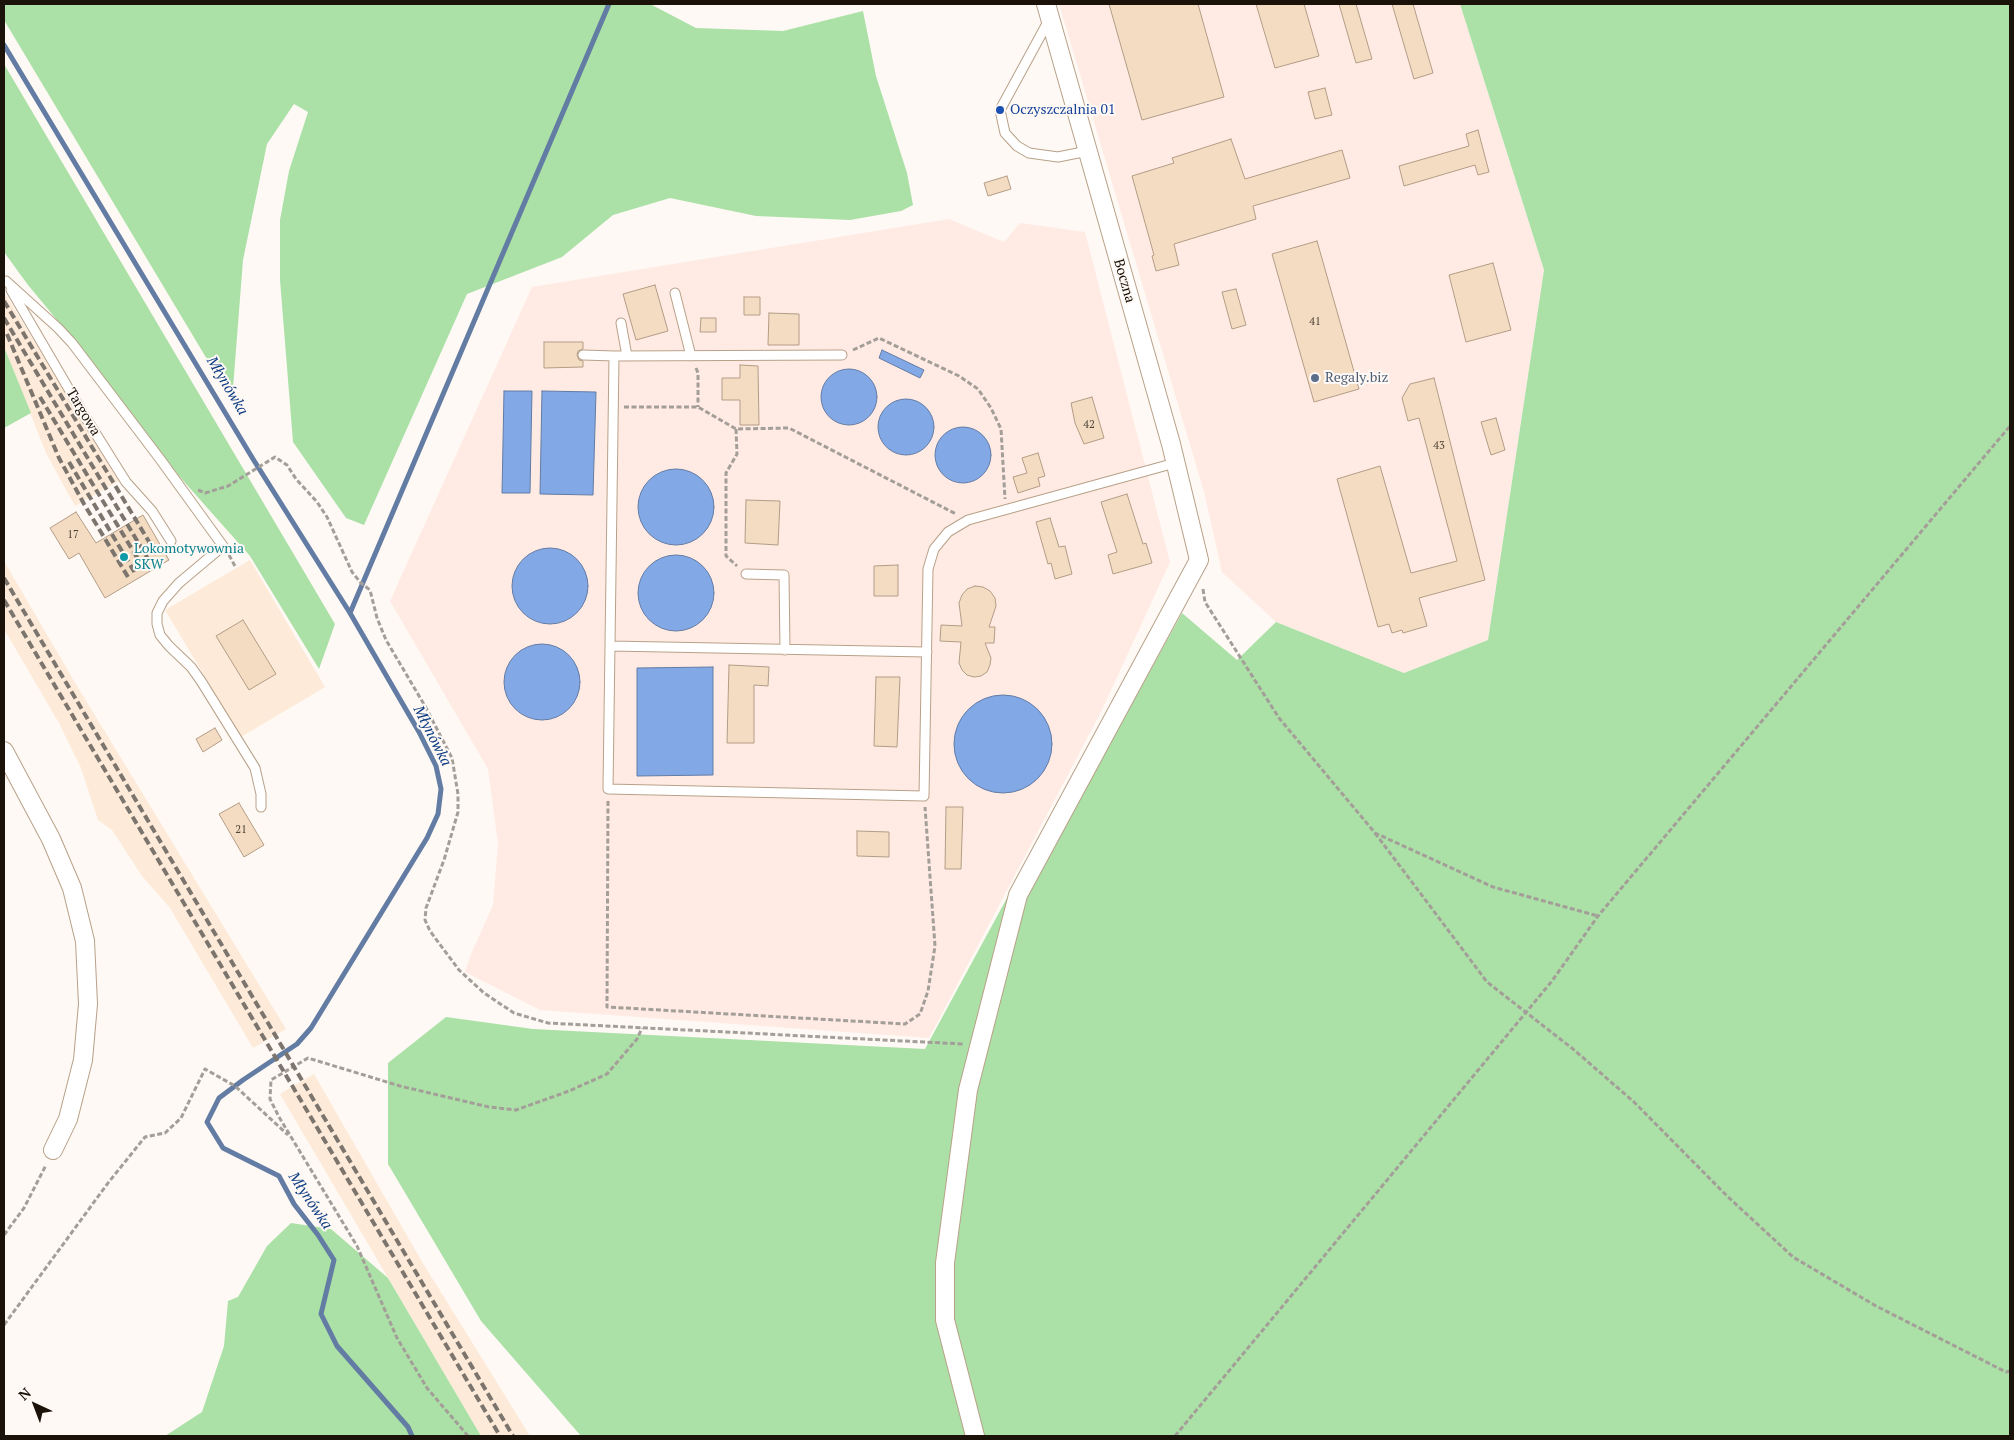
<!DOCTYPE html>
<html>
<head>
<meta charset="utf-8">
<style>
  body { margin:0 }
  #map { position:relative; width:2014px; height:1440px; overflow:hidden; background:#fef9f4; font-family:"PT Serif",serif }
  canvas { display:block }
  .frame { position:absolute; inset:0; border:5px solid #1b130a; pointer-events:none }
  .north { position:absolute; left:10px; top:1380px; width:50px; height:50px; -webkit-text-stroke:4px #fef9f4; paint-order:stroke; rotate:317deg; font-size:14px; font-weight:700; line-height:20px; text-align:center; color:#1b130a }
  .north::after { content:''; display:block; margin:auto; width:18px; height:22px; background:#1b130a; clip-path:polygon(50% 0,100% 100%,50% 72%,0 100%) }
</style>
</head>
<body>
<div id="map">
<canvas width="2014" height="1440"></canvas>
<div class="frame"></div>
<div class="north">N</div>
</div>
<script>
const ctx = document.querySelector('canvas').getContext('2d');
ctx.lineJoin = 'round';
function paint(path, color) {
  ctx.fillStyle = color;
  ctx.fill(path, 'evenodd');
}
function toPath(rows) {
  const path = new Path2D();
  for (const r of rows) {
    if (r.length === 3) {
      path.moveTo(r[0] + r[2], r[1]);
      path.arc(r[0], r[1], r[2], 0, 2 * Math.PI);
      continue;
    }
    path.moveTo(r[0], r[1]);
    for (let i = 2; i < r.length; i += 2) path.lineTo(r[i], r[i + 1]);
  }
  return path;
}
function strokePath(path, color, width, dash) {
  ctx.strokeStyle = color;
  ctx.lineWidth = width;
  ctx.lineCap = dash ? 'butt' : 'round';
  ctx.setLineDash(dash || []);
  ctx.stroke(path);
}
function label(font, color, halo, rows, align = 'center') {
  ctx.font = font + ' "PT Serif",serif';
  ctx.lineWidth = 4;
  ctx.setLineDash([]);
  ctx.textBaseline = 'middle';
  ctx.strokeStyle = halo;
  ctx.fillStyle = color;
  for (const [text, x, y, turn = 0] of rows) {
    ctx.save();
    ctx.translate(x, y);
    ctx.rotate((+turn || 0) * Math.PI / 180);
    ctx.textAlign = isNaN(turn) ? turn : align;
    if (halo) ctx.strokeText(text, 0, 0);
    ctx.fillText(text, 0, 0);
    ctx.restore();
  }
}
const built = toPath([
  [4,292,119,481,75,506,46,453,4,347],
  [250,560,325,687,241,737,165,610],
  [4,561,74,681,286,1029,253,1048,170,908,142,876,112,830,98,820,81,768,59,723,4,629],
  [314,1074,421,1260,530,1436,481,1436,280,1094]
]);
const industrial = toPath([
  [1059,4,1460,4,1544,270,1488,640,1404,673,1276,622,1222,572,1204,492],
  [949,219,1004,242,1020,223,1085,232,1170,562,1101,712,929,1038,540,1010,465,972,471,954,493,905,498,844,488,769,390,601,532,287]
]);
const green = toPath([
  [4,4,650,4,696,28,783,31,863,11,876,76,907,173,913,205,901,211,850,220,756,216,670,198,613,215,562,257,467,294,364,525,346,518,293,442,280,280,280,220,289,171,308,112,294,104,267,144,243,260,232,401,4,20],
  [1460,4,2010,4,2010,1436,581,1436,481,1321,388,1164,388,1063,446,1017,533,1029,925,1049,1008,896,1026,896,1182,613,1237,660,1276,622,1404,673,1488,640,1544,270],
  [4,64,335,624,319,669,250,556,179,476,100,372,28,285,4,252],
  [4,347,31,413,4,428],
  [291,1223,331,1229,388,1278,481,1436,165,1436,202,1412,224,1346,228,1301,238,1297,267,1246]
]);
const water = toPath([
  [882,350,924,370,920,378,879,358,882,350],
  [849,397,28],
  [504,391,532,391,530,493,502,493,504,391],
  [542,391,596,392,593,495,540,494,542,391],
  [906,427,28],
  [963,455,28],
  [676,507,38],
  [550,586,38],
  [676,593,38],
  [542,682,38],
  [713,667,713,775,637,776,637,668,713,667],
  [1003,744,49]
]);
const stream = toPath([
  [4,45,253,459,350,613,419,732,436,766,441,789,438,814,427,838,311,1028,297,1044,243,1080,219,1098,207,1122,223,1148,279,1176,294,1204,318,1235,334,1260,321,1314,337,1346,408,1427,412,1436],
  [350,613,609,4]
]);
const building = toPath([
  [1109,4,1198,4,1224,97,1142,120,1109,4],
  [1256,4,1304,4,1319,56,1275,68,1256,4],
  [1339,4,1356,4,1372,59,1356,63,1339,4],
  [1392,4,1413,4,1433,73,1414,79,1392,4],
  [1325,88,1332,115,1315,119,1308,92,1325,88],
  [1478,130,1489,172,1478,175,1475,165,1404,186,1399,166,1469,146,1466,134,1478,130],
  [1231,139,1245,179,1342,150,1350,178,1253,206,1256,219,1174,244,1179,265,1156,271,1152,256,1154,255,1132,176,1174,163,1172,158,1231,139],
  [1007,176,1011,189,988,196,984,183,1007,176],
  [1317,241,1359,389,1314,402,1272,254,1317,241],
  [1493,263,1511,330,1466,342,1449,275,1493,263],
  [655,285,668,331,636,340,623,294,655,285],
  [1236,289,1246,325,1232,329,1222,292,1236,289],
  [744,297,760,297,760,315,744,315,744,297],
  [769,313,799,314,799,345,768,345,769,313],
  [701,318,716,318,716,332,700,332,701,318],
  [544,342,583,342,583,349,578,351,577,355,579,360,583,361,583,367,544,368,544,342],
  [740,365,758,366,759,425,740,425,740,400,722,400,722,378,740,378,740,365],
  [1434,378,1485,580,1419,598,1427,626,1403,633,1402,630,1392,633,1389,624,1378,627,1337,479,1380,466,1411,573,1457,561,1419,418,1408,421,1402,398,1410,384,1434,378],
  [1092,397,1104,438,1084,444,1075,423,1071,403,1092,397],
  [1496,418,1505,450,1491,455,1481,422,1496,418],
  [1038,453,1045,476,1038,478,1040,486,1018,493,1013,477,1027,473,1022,458,1038,453],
  [1127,494,1143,544,1146,543,1152,563,1113,574,1108,555,1117,552,1101,502,1127,494],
  [746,500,780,501,778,545,745,543,746,500],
  [76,512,96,543,143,515,169,560,105,598,79,553,69,559,50,528,76,512],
  [1050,518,1059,547,1065,546,1072,574,1055,579,1051,563,1048,564,1036,522,1050,518],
  [898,565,898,596,874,596,874,566,898,565],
  [975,586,983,587,990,591,995,598,996,606,989,627,995,627,994,643,985,643,991,658,990,665,987,672,981,676,974,677,967,675,962,670,959,663,961,642,940,641,941,625,962,626,959,603,962,595,967,589,975,586],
  [243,620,276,674,249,690,216,636,243,620],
  [729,665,769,667,768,686,754,685,754,743,727,743,729,665],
  [876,677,900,677,897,747,874,746,876,677],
  [215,728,222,740,203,752,196,739,215,728],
  [239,803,264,845,244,857,219,814,239,803],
  [946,807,963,807,961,869,945,869,946,807],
  [857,831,889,832,889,857,857,856,857,831]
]);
const path = toPath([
  [853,350,879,338,959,376,978,389,991,408,1001,429,1005,499],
  [696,368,698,373,698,407],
  [624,407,698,407,736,429,789,428,956,514],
  [736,429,737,454,726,473,726,556,737,566],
  [198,490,205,493,228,486,275,457,287,465,296,479,317,502,327,517,352,572,361,583,370,590,377,618,386,640,425,706,452,758,458,794,458,812,444,860,426,908,425,920,430,931,459,970,484,993,514,1013,548,1023,963,1044],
  [229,555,236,568],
  [1203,589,1205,602,1279,718,1375,833,1493,887,1598,916],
  [608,801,607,1007,905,1024,920,1014,928,991,935,946,925,807],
  [1375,833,1487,982,1573,1049,1634,1102,1727,1196,1793,1257,1876,1306,2006,1372,2010,1371],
  [4,1235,24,1208,46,1165],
  [4,1325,108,1183,145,1137,165,1133,181,1118,205,1069,235,1086,288,1135],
  [468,1436,427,1388,397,1338,357,1246,279,1117,270,1099,271,1080,308,1058,400,1086,489,1107,516,1110,569,1091,607,1074,637,1039,642,1028],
  [1175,1436,1552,981,1598,916,2010,426]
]);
const service = toPath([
  [1049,20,1000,110,1005,133,1017,146,1029,153,1058,157,1088,151],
  [6,281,58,328,72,343,160,459,223,546,179,583,163,601,157,613,157,624,160,635,169,646,191,667,201,681,255,768,261,794,261,807],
  [11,290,84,415,126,482,152,511,171,541],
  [675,293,691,356],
  [621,323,627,356],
  [583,355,614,356],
  [842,355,614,356,608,789,924,796,928,569,934,549,948,532,968,520,1175,463],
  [746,574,784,575,785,650],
  [610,646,927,652]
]);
const minor = toPath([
  [4,751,51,839,72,888,85,941,88,1004,83,1060,68,1119,53,1150],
  [975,1436,945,1320,945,1263,968,1090,1018,895,1199,560,1171,444,1046,4]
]);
const rail = toPath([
  [4,301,160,560],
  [4,318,151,564],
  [7,334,59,458,84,504,128,577],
  [40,397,144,569],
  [69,462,135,573],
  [4,578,513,1436],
  [4,600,500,1436]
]);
const markers = [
  [1000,110,5,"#1a4fb4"],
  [1315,378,5,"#5c6f8a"],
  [124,557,5,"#0f9aa8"]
];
const numberNames = [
  ["41",1315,322],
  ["42",1089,425],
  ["43",1439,446],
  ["17",73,535],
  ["21",241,830]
];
const transitNames = [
  ["Oczyszczalnia 01",1010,110]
];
const streetNames = [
  ["Boczna",1124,281,74],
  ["Targowa",83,412,59]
];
const serviceNames = [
  ["Regaly.biz",1325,378]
];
const cultureNames = [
  ["Lokomotywownia",134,549],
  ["SKW",134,565]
];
const waterNames = [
  ["Młynówka",227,386,59],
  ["Młynówka",432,736,63],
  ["Młynówka",310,1201,56]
];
paint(built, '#fdead8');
paint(industrial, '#ffebe4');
paint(green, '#abe0a7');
paint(water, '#82a9e6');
strokePath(water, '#637ca4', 1);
strokePath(stream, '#637ca4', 5);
paint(building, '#f4dcc3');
strokePath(building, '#b49d86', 1);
strokePath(service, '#b8a189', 11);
strokePath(minor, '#b8a189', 20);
strokePath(path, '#a49e98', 3, [5, 2.5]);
strokePath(service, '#fff', 9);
strokePath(minor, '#fff', 18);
strokePath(rail, '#7c756e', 4, [8, 4]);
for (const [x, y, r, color] of markers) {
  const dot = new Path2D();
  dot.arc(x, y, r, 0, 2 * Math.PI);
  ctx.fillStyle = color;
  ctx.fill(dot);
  strokePath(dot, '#fef9f4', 2);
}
label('11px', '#514538', null, numberNames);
label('14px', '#164399', '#fef9f4', transitNames, 'left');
label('14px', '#1b130a', '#fef9f4', streetNames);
label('14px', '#4e5e75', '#fef9f4', serviceNames, 'left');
label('14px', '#0d838f', '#fef9f4', cultureNames, 'left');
label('italic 15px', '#0e3c83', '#fef9f4', waterNames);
</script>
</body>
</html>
